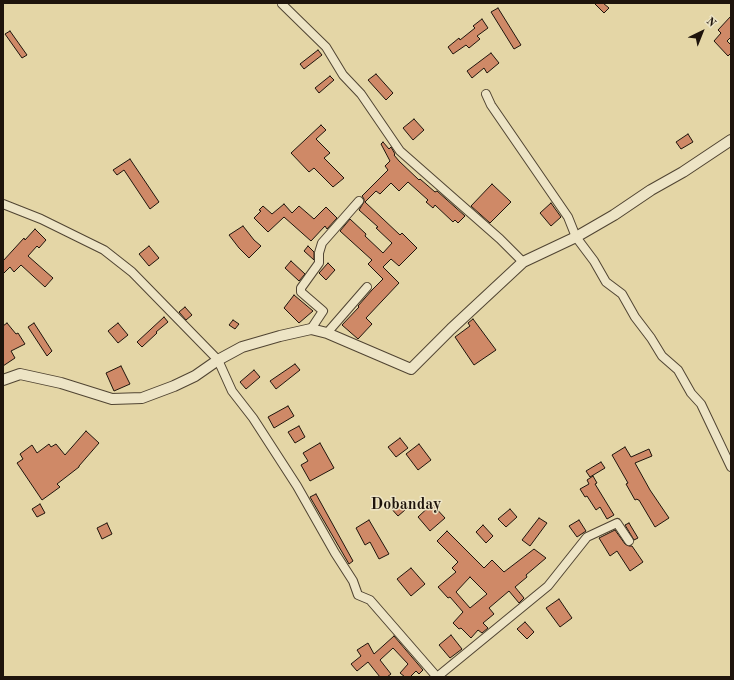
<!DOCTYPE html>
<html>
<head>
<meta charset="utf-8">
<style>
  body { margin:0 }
  #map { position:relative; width:734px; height:680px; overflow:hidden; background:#e4d6a6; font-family:"Old Standard TT",serif }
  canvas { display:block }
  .frame { position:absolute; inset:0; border:4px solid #1e140c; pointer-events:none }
  .north { position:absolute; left:682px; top:12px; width:40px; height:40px; -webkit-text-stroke:3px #ede4c5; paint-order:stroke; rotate:43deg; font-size:11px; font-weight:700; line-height:16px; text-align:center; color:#1e140c }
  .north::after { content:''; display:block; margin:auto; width:14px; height:18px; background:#1e140c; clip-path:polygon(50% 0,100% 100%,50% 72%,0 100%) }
</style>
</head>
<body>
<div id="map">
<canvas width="734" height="680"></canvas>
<div class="frame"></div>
<div class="north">N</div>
</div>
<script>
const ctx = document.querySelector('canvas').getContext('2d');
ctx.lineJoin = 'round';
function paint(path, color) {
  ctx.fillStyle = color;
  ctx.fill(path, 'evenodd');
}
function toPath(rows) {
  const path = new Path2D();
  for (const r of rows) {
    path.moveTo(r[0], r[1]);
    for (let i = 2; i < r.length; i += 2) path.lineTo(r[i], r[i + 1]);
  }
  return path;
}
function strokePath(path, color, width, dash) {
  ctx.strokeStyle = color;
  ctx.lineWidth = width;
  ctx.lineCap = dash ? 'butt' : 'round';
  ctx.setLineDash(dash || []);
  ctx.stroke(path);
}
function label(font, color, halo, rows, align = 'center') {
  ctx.font = font + ' "Old Standard TT",serif';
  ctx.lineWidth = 3;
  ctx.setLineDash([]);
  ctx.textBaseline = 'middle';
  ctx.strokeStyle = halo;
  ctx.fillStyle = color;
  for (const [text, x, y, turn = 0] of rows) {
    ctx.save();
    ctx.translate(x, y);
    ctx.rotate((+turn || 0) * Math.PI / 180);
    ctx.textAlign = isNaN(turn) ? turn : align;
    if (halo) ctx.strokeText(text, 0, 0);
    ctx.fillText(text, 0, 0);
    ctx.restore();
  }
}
const building = toPath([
  [594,3,603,3,609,8,604,13,594,3],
  [498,8,521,45,514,49,491,12,498,8],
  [731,16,731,37,727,41,731,45,731,53,728,56,714,41,721,33,718,30,731,16],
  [482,19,488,28,477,36,480,39,469,48,466,45,453,54,448,47,459,38,460,40,475,28,473,26,482,19],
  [10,31,27,55,22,58,5,34,10,31],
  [318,50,322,55,304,69,300,64,318,50],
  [491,53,499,63,487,73,484,68,472,78,467,71,491,53],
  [376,74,393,93,386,100,368,80,376,74],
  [330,76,334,80,319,93,315,88,330,76],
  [414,119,424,130,413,140,403,128,414,119],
  [321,125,326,130,316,139,330,153,324,158,344,178,333,187,314,168,309,172,291,153,321,125],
  [688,134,693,142,681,149,676,142,688,134],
  [383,142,389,149,391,147,395,154,394,155,399,161,419,180,420,179,435,192,437,191,465,216,458,223,455,220,453,222,435,205,433,208,426,202,428,200,408,182,399,191,391,183,380,194,376,191,365,202,400,235,402,233,417,248,399,266,391,259,383,267,399,283,366,318,372,324,358,339,342,325,359,307,358,306,372,290,383,279,368,264,372,260,340,231,350,219,366,234,365,236,383,253,392,243,376,228,378,227,359,210,364,202,364,199,362,196,388,170,385,166,390,161,381,144,383,142],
  [130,159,159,202,150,209,124,170,117,175,113,170,130,159],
  [492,184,511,202,490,223,471,206,492,184],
  [551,203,561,217,551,226,540,213,551,203],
  [284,204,292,213,299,206,314,219,326,207,337,218,327,229,325,226,311,241,284,217,268,232,254,218,261,211,259,210,263,206,272,214,284,204],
  [243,226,254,240,261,246,249,258,239,248,229,235,243,226],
  [35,229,46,240,39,248,37,246,28,256,53,278,45,287,21,265,14,272,10,267,3,274,3,261,24,238,25,240,35,229],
  [149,246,159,258,149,266,139,254,149,246],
  [308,246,314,252,314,260,304,251,308,246],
  [291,261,305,274,299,281,285,268,291,261],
  [328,263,335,270,326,280,319,273,328,263],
  [294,295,313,311,299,323,284,308,294,295],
  [185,307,192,315,186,320,179,312,185,307],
  [164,317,168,322,156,332,157,333,142,347,137,342,164,317],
  [473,319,496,350,474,365,455,337,470,326,468,323,473,319],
  [233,320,239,324,235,329,229,325,233,320],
  [7,323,16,334,18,333,25,344,11,351,15,358,3,366,3,326,7,323],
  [34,323,52,351,47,356,28,327,34,323],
  [118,323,128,335,118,343,108,331,118,323],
  [295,364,300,370,276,389,270,381,295,364],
  [121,366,130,384,114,391,106,373,121,366],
  [254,370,260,377,246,389,240,382,254,370],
  [288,406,294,416,274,428,268,417,288,406],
  [299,426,305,437,295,443,288,432,299,426],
  [86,431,99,443,79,466,79,467,57,484,60,487,42,500,17,463,23,459,20,454,32,445,37,453,49,444,51,447,56,444,65,455,86,431],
  [400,438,408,448,396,457,388,447,400,438],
  [320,443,334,468,310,481,301,465,308,461,303,453,320,443],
  [419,444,431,460,418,470,406,454,419,444],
  [625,447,631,457,649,449,652,456,635,463,650,490,669,518,655,527,639,500,638,500,637,499,635,500,626,484,628,483,612,455,625,447],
  [601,462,605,468,590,477,586,471,601,462],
  [593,476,597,483,595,484,614,515,607,519,600,507,596,510,587,496,585,497,580,489,589,484,587,480,593,476],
  [316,494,353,561,349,564,310,497,316,494],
  [395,500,405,510,398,516,388,505,395,500],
  [40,504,45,513,37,517,32,509,40,504],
  [432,504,445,518,430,531,418,517,432,504],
  [510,509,517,517,506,527,498,519,510,509],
  [539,518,547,523,530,546,522,540,539,518],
  [369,520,389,554,379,559,370,542,365,545,356,528,369,520],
  [579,520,586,531,577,537,569,526,579,520],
  [107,523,112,534,102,539,97,528,107,523],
  [629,523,638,538,634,540,625,525,629,523],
  [483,525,493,536,486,543,476,532,483,525],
  [615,530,625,544,629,546,632,546,643,562,630,571,617,551,610,556,599,538,615,530],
  [447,531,484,568,492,560,504,572,534,549,546,558,526,575,527,577,515,587,524,598,519,603,509,591,489,608,494,614,483,623,488,628,482,633,478,630,471,638,461,628,459,629,453,623,463,612,450,597,448,598,438,587,456,572,452,568,458,562,437,541,447,531],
  [470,577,487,594,470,608,456,592,470,577],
  [411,568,425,584,411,596,397,579,411,568],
  [559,599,572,618,560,627,546,608,559,599],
  [525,622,534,632,527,639,517,629,525,622],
  [451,635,462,649,450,658,439,645,451,635],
  [394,636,423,670,419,674,416,671,410,677,405,677,400,673,408,664,393,648,380,660,391,674,387,677,380,677,368,662,357,671,351,664,361,656,357,650,368,643,374,654,394,636]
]);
const minor = toPath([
  [282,4,326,47,343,75,361,94,400,151,500,239,523,262],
  [486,94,491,105,568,217,576,237,594,261,606,282,622,294,635,317,651,338,662,356,678,370,691,393,701,404,731,467],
  [3,204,41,219,104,250,132,272,218,360,232,391,253,418,297,486,335,553,353,581,358,595,370,600,437,677,548,586,587,537,617,523,629,541],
  [311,329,323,311,301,292,301,288,319,263,319,253,322,243,359,201],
  [327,333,367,287]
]);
const tertiary = toPath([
  [3,380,20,374,61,383,112,399,142,398,174,386,195,376,218,360,242,347,280,336,311,329,327,333,411,369,451,329,523,262,576,237,614,215,651,190,683,172,731,140]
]);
const quarterNames = [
  ["Dobanday",406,505]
];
paint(building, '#cf8967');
strokePath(building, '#1e140c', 1);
strokePath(minor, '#504432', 10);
strokePath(tertiary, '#504432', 12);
strokePath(minor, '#ede4c5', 8);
strokePath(tertiary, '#ede4c5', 10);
label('bold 16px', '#1e140c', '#ede4c5', quarterNames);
</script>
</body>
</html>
